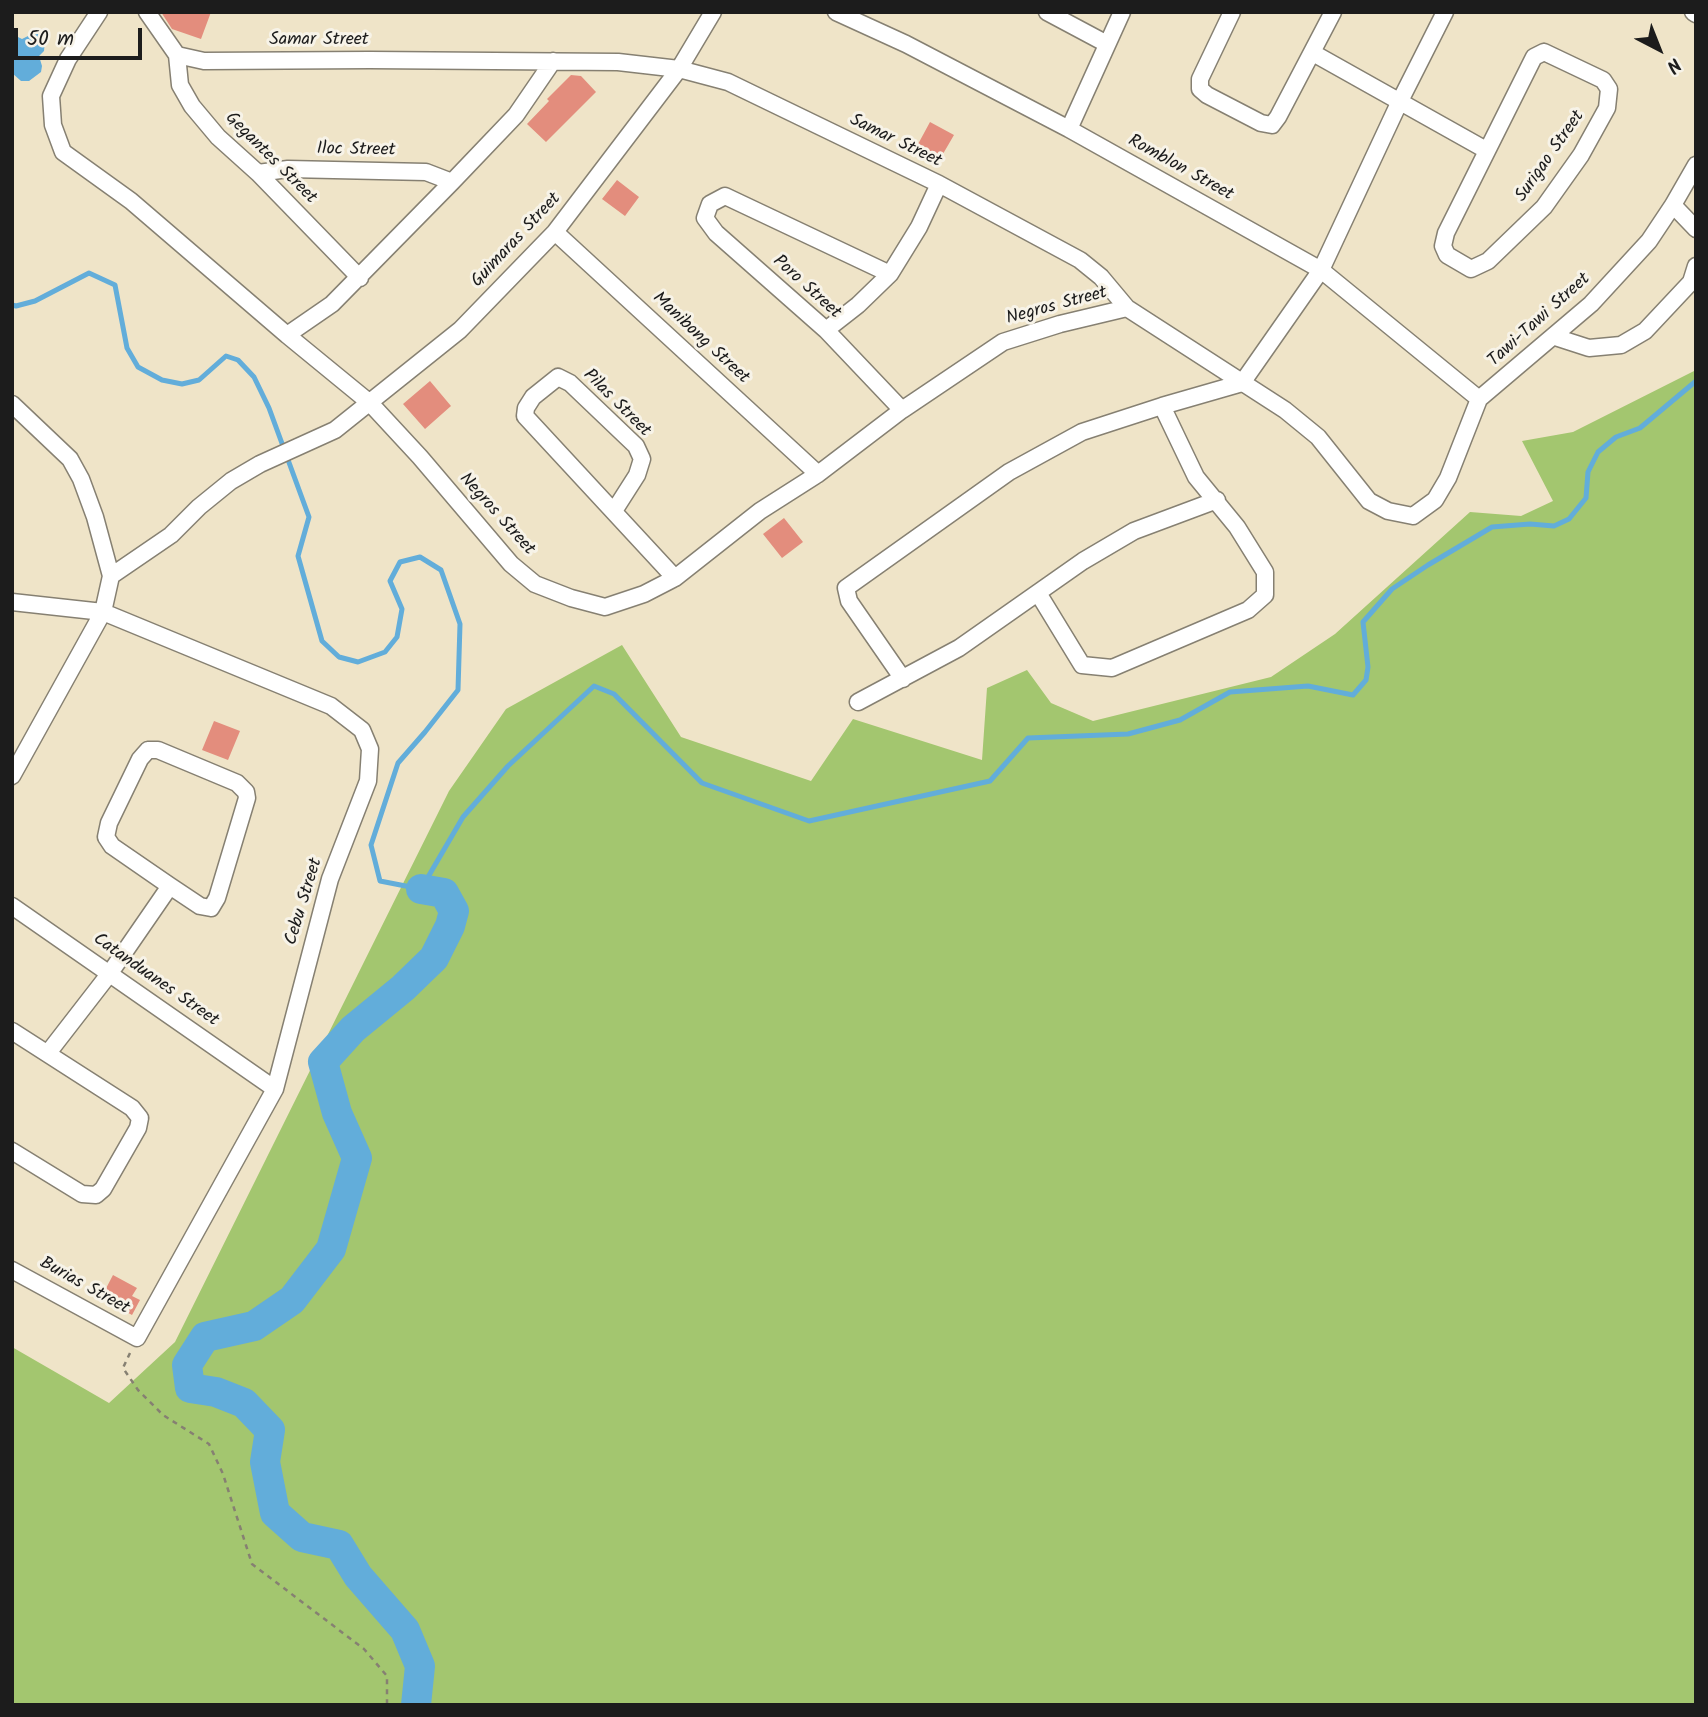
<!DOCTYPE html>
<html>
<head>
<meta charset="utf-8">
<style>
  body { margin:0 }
  #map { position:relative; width:1708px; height:1717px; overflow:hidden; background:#efe4c8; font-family:Kalam,sans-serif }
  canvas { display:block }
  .frame { position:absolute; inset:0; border:14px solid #1c1c1c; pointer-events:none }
  .north { position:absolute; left:1624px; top:14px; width:70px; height:70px; -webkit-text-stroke:5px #f7f3e8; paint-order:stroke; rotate:138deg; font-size:19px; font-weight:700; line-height:28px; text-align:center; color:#1c1c1c }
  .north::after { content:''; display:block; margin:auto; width:24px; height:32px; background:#1c1c1c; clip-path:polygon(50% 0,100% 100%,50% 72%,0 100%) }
  .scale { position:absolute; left:14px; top:28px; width:128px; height:32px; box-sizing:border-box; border:4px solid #1c1c1c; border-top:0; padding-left:9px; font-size:21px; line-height:24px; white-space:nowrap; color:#1c1c1c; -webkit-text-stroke:5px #f7f3e8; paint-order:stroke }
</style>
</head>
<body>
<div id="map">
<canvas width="1708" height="1717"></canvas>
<div class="frame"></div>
<div class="north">N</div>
<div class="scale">50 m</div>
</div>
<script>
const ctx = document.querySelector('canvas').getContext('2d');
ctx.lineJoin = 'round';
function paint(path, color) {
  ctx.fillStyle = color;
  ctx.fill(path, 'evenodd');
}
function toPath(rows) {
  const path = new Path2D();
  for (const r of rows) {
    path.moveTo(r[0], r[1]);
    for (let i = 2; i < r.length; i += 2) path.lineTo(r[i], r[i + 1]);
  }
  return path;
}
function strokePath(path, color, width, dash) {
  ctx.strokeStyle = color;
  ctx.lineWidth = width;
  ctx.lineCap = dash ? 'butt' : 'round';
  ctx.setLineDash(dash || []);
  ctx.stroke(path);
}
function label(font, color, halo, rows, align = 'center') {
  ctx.font = font + ' Kalam,sans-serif';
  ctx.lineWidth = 6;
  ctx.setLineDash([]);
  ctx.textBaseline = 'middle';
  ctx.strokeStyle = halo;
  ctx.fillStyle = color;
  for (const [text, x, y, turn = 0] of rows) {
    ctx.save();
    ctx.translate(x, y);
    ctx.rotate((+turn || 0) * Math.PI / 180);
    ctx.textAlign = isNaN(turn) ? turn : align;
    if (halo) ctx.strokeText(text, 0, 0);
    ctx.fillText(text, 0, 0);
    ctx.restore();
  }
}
const green = toPath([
  [1696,370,1696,1705,12,1705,12,1347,109,1403,175,1342,449,791,506,709,622,645,681,737,811,781,853,719,982,760,987,688,1027,670,1051,703,1093,721,1271,677,1335,634,1470,512,1521,516,1553,501,1522,441,1573,432]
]);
const water = toPath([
  [36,32,45,40,44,51,39,56,42,66,41,72,29,81,21,81,12,73,12,34,22,39]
]);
const stream = toPath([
  [12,305,16,306,35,301,89,273,115,285,127,348,138,367,162,380,182,384,199,380,226,356,238,360,254,377,269,408,309,517,298,556,322,641,339,657,358,662,385,652,397,637,402,609,390,581,400,562,420,557,441,570,460,624,458,690,425,732,398,763,371,845,380,881,421,889,463,817,508,766,594,686,614,694,702,783,809,821,990,781,1028,738,1128,734,1180,720,1230,692,1308,686,1353,695,1366,680,1368,667,1363,622,1392,589,1428,565,1492,527,1530,524,1554,526,1569,519,1586,498,1588,472,1598,452,1616,437,1640,428,1696,381]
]);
const river = toPath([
  [416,1705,420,1666,405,1630,358,1576,339,1545,302,1537,275,1513,265,1462,270,1430,244,1403,216,1392,190,1388,187,1365,205,1337,254,1326,292,1300,331,1249,357,1158,337,1113,323,1062,353,1029,403,988,434,958,450,926,454,911,444,893,421,889]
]);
const building = toPath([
  [161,12,211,12,201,39,172,29],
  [571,75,581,76,596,92,546,142,527,124,549,101,547,99],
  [930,122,954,135,940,159,917,146],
  [617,180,639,197,625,216,602,199],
  [430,381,451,406,425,429,403,404],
  [784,518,803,542,782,558,763,534],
  [214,721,240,731,228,760,202,750],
  [113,1275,137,1288,132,1296,140,1300,132,1315,101,1298]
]);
const path = toPath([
  [130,1353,123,1368,138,1390,163,1415,209,1444,223,1474,252,1564,364,1649,387,1676,387,1705]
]);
const minor = toPath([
  [99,12,68,59,51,96,53,125,63,152,131,201,287,335,370,403,420,457,511,564,535,584,571,598,605,607,644,594,675,578,760,511,818,474,902,410,1003,342,1060,324,1127,308],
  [147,12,177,55,204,61,370,60,618,62,679,69,728,82,939,184,1080,260,1101,277,1127,308,1285,410,1318,437,1369,501,1388,511,1413,516,1435,500,1448,478,1479,399,1591,304,1649,241,1673,205,1696,165],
  [836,12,906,44,1069,129,1321,270,1479,399],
  [1047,12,1107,44],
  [1232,12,1200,79,1200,89,1207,95,1261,123,1272,125,1278,117,1333,12],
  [1693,12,1696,14],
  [1544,52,1603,80,1609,89,1607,108,1581,155,1544,207,1488,261,1471,269,1447,255,1443,246,1446,233,1534,57,1544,52],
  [1313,53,1486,150],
  [177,55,180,85,192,106,218,137,258,173,360,278],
  [1069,129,1122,12],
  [258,173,288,169,426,172,452,182],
  [1673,205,1696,229],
  [555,232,818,474],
  [890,274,725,196,710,204,705,218,716,233,826,330,902,410],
  [826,330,858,305,890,274,919,227,939,184],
  [287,335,332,304,452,182,516,115,553,61],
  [1555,337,1589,348,1621,345,1645,331,1691,282,1696,266],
  [12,404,70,459,81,479,95,517,111,576,103,612,12,776],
  [614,511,637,475,642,459,636,446,570,383,558,377,533,397,526,408,525,416,675,578],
  [111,576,171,535,199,507,231,481,260,464,335,430,460,330,555,232,679,69,713,12],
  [1038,593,1082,665,1112,668,1248,610,1265,595,1265,572,1237,527,1196,477,1162,406],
  [12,602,103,612,331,706,362,730,370,749,368,781,330,879,275,1089,137,1338,12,1270],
  [903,679,849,601,846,588,1009,472,1082,432,1162,406,1242,383,1321,270,1400,101,1445,12],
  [858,702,959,648,1083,561,1134,531,1217,500],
  [148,750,158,750,237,783,246,792,247,798,217,898,211,908,200,906,170,886,112,846,106,837,109,823,140,759,148,750],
  [12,906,275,1089],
  [12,1031,132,1108,140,1118,138,1128,103,1189,96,1195,82,1194,12,1151],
  [48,1053,110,973,170,886]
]);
const streetNames = [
  ["Samar Street",319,41],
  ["Samar Street",895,142,26],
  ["Iloc Street",356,151,1],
  ["Surigao Street",1551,157,-55],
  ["Gegantes Street",270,159,45],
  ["Romblon Street",1180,169,29],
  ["Guimaras Street",517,241,-47],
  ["Poro Street",806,288,42],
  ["Negros Street",1057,307,-15],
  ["Tawi-Tawi Street",1540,321,-42],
  ["Manibong Street",700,339,43],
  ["Pilas Street",616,404,45],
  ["Negros Street",496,515,48],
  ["Cebu Street",305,902,-73],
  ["Catanduanes Street",155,981,35],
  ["Burias Street",84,1287,29]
];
paint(green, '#a3c66f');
paint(water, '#62adda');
strokePath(stream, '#62adda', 5);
strokePath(river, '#62adda', 30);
paint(building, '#e38d7d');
strokePath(minor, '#868072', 19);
strokePath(path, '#868072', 2.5, [5, 5]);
strokePath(minor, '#fff', 16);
label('18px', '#1c1c1c', '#f7f3e8', streetNames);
</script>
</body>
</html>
